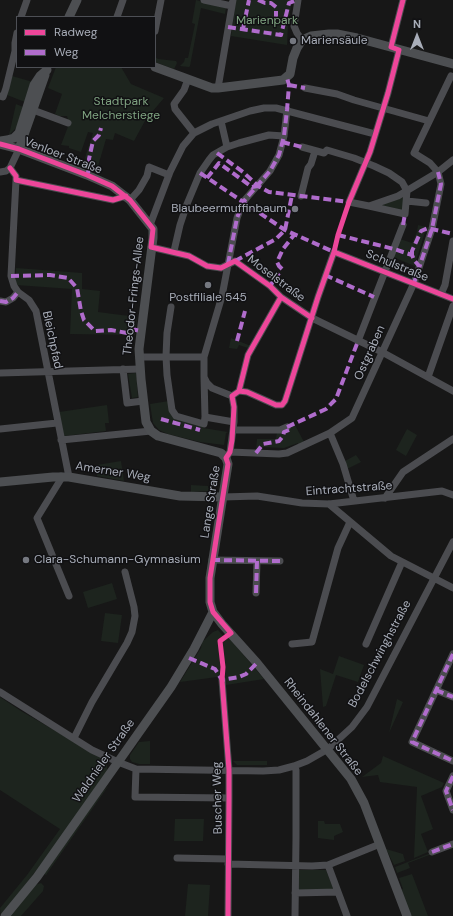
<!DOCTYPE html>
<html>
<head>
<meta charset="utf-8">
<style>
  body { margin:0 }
  #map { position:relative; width:453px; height:916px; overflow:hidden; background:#171717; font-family:"DM Sans",sans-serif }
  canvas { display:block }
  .legend { position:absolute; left:16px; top:16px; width:140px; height:52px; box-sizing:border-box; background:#111113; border:1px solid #4d4f55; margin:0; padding:5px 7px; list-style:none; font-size:12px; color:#a8adb8 }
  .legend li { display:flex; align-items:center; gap:8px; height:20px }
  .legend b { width:20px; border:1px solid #4d4f55 }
  .north { position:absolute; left:397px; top:16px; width:40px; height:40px; -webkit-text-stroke:3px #111113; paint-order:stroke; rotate:0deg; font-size:11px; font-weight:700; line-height:16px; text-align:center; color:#a8adb8 }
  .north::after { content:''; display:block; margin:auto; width:14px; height:18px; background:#a8adb8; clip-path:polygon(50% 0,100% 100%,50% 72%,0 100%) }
</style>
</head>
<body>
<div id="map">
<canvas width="453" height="916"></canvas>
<ul class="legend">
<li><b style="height:5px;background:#ed469a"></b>Radweg</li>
<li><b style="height:5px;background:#b06ccc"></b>Weg</li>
</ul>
<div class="north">N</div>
</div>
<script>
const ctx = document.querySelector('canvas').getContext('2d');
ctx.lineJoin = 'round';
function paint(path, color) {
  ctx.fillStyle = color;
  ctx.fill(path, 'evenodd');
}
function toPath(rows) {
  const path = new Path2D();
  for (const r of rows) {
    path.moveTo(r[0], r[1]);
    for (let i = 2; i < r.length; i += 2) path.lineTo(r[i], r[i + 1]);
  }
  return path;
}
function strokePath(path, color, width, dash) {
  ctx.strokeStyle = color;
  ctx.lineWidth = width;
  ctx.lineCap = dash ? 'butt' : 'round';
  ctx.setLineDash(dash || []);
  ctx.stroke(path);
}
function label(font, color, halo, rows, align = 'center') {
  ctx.font = font + ' "DM Sans",sans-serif';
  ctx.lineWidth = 3;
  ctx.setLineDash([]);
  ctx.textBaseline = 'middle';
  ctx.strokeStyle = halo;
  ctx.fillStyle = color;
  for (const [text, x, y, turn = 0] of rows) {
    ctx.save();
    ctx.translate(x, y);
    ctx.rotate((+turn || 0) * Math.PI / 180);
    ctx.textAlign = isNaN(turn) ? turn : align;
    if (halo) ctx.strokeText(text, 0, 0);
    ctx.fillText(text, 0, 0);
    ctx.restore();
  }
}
const green = toPath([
  [196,0,226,8,225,14,201,8,190,66,189,67,180,66,184,62,185,58,188,58,195,24,192,23],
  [236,0,292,0,288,25,287,45,231,36],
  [155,57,158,59,176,61,177,63,174,69,155,62],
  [56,67,121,67,131,84,164,98,146,119,134,141,115,133,113,140,106,139,96,173,83,167,86,159,85,158,93,133,88,132,81,152,69,148,69,146,61,145,69,124,67,116,59,116,55,114,62,94,48,88],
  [12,76,33,82,25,102,7,95],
  [16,104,23,107,17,127,9,135],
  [403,197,404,211,377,206],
  [418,225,431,228,429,233,425,232,416,261,419,263,417,267,393,257,400,239,412,243,417,232],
  [16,268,82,273,82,289,100,291,98,312,137,317,135,335,70,334,72,289,16,285],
  [231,338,251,346,248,348,239,345,237,349,229,348],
  [136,373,138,397,132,398,128,374],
  [169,401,171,413,203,425,203,428,228,432,226,433,224,445,200,442,168,434,159,430,153,423,150,404],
  [107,405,109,423,105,423,106,431,64,436,59,412],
  [295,425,304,442,298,447,298,443,284,448,261,447,259,450,256,450,257,439,276,439,277,431,281,431],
  [407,429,417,435,406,456,396,450],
  [356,455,361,462,347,469,345,461],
  [121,461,124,481,97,476,97,465],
  [191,485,208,486,208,488,213,489,212,491,191,492],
  [112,583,117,599,88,608,83,592],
  [105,613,122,615,118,643,101,641],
  [218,630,226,639,229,638,264,679,226,685,217,677,180,682,201,648,202,642,213,632],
  [339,656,364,665,358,682,336,675,326,706,323,707,320,669,333,674],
  [0,697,21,711,104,759,107,765,107,772,56,845,1,916,0,908,27,875,60,829,0,790],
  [397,699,403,702,389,733],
  [150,741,150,764,139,764,132,762,130,759,130,755,139,742],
  [383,756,444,783,442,787,421,796,433,829,421,834,428,852,414,858,417,787,380,782,378,775,362,777,381,763],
  [233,761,267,761,267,765,237,765],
  [109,785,46,875,44,874,103,791],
  [175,819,204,819,203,841,174,841],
  [318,821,324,821,325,824,340,824,343,832,334,836,334,840,318,838],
  [386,849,403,854,405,861,394,865],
  [431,853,432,854,408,863,410,868,397,873,395,867],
  [298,870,326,870,334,890,298,890],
  [412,874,428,916,410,916,401,890,403,889,399,878],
  [41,883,44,886,43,891,21,916,9,916,35,885],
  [188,884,210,885,208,916,185,916]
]);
const minor = toPath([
  [204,0,232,6],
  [298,0,294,26,297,33,302,40],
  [21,17,27,0],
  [117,17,123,0],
  [155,31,161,0],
  [391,47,403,0],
  [399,50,388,93,370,152,349,202,369,206,398,196,438,172,453,160],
  [188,79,184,90,174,104,175,109,194,133],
  [218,88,233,0],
  [305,88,337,94,354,100,429,121],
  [0,96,3,97,6,88,15,51,15,43,17,33],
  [33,110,68,123],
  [221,121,227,147],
  [302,147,324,153,327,150,354,158,374,166,389,173,402,182,407,191,405,214,369,206],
  [10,168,16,176,16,180,11,276,14,286,18,292,29,300,36,311,69,477],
  [0,172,6,171,10,168,19,149],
  [16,180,113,200,126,196],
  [301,196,308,168,311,164,315,151],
  [130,200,139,190,147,176,149,167,169,175],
  [407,201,426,203],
  [150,225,170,172,183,146,194,133,212,124,250,111,264,108,276,108,375,134],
  [151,247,189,256,207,266,221,268,235,261,270,286,281,297,312,318,382,352,453,391],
  [174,251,180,225,187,204,200,173,209,160,213,155,227,147,239,143,269,135,284,136],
  [441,294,445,285,453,241],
  [0,301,6,302,13,298,18,292],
  [171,307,167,333,166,356,167,375,172,410,176,416,204,424,205,417],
  [358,341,403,225],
  [139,357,204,357],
  [123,369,127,403,143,401],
  [0,373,140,369],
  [204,377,205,417,234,422],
  [428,377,453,306],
  [239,391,248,355,281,297],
  [232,396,239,391,247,392,276,405,282,405,285,401,318,297,334,252,453,299],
  [232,396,212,388,207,383,204,377,204,357,222,296,237,218,243,202,270,171,279,155,284,136,287,110],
  [0,429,57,423],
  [233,430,280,430,287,427],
  [330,433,343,464,354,501],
  [61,440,151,431],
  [230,452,279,454,287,453,330,433,352,418,414,283,432,229,441,184,438,172,430,163,414,153,451,76],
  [228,455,230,452,234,422,234,407,232,396],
  [61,476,61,479,37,518,69,596],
  [223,497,257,496,302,503,329,504,442,491,453,495],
  [385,498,403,472,453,439],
  [329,504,391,556,453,588],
  [212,560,280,561],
  [256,593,257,561],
  [292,644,312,642,338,548,350,522],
  [366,644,402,562],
  [453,654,412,742,453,761],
  [222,680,229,770,229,798,228,916],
  [436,690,453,697],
  [0,692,92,750,118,762,136,769,263,771,279,770,294,766,307,761,328,749,352,727,367,707,453,542],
  [74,738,92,702,127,643,132,632,135,616,134,607,125,572],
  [294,766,296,770,296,838,295,916],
  [136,769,135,797,229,798],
  [453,776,446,791,453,810],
  [432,852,453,844],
  [177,858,228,859],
  [228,864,312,866,328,865,380,844],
  [328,865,347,916],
  [295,893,338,892]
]);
const major = toPath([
  [69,17,77,0],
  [155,67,212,88,218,88,283,80,290,74,293,58,297,48,302,40,311,36,329,34,337,34,357,38,453,64],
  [0,141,7,140,14,138,19,133,34,85,40,76,47,70],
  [0,144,19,149,87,175,112,186,130,200,153,229,153,238,139,349,141,379,146,422,151,431,158,436,221,453,226,458,228,464,210,578,210,602,213,612,222,624,257,663,351,779,364,803,407,916],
  [19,149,45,75],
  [0,482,53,477,69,477,180,496,223,497],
  [5,916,37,877,171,687,194,649,213,612]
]);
const quiet = toPath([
  [258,0,265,3,271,3,276,7,276,18],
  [228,27,281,35,289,3,297,0],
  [243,29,249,0],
  [289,85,305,88],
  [282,142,302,147],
  [217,153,243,172,258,186,269,192,349,202,348,204],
  [200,173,285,230,334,252,335,248],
  [87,175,90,167,89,159,93,141,99,135,101,128],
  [207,178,219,163,252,187,258,186],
  [403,225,405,214],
  [338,235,394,249,412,255,414,260,420,267],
  [412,255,412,251,421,231,428,228,453,234],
  [235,261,276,239,285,230,292,195],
  [228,264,237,218,243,202,270,171,279,155,284,136,287,110,289,85,287,78],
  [282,269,279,266,277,262,283,249,294,235],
  [325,275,374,297],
  [11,276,50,275,68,278,77,288,81,311,84,320,95,331,111,330,127,333,132,329,140,331],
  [414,283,432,229,441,184,438,172],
  [270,286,279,273],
  [0,301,6,302,13,298,18,292],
  [237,341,245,311],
  [161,419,200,430],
  [287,427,326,409,336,399,358,341],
  [256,453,263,444,279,441,283,436,284,432,289,430],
  [212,560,280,561],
  [256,593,257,561],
  [453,654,412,742,453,761],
  [189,658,215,669,222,680,239,677,246,674,257,663],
  [436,690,453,697],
  [453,776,446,791,453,810],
  [432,852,453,844]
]);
const cycleway = toPath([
  [0,144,19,149,87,175,112,186,130,200,150,225,153,229,151,247,189,256,207,266,221,268,235,261,270,286,281,297,312,318],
  [10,168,16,176,16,180,113,200,126,196],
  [334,252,453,299],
  [239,391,248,355,281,297],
  [228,916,229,798,229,770,222,680,223,667,220,641,231,633,213,612,210,602,210,578,228,464,226,458,230,452,232,440,234,407,232,396,239,391,247,392,276,405,282,405,285,401,318,297,334,252,338,235,349,202,370,152,388,93,399,50,391,47,403,0]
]);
const markers = [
  [293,41,4,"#757880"],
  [295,209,4,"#757880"],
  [208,285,4,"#757880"],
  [26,560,4,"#757880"]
];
const parkNames = [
  ["Marienpark",267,21],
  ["Stadtpark",121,102],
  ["Melcherstiege",121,116]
];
const poiNames = [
  ["Mariensäule",301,41],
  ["Blaubeermuffinbaum",287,209,"right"],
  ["Postfiliale 545",208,298,"center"],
  ["Clara-Schumann-Gymnasium",34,560]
];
const streetNames = [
  ["Venloer Straße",63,156,21],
  ["Schulstraße",397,266,22],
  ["Moselstraße",276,279,37],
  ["Theodor-Frings-Allee",134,296,-84],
  ["Bleichpfad",52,340,78],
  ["Ostgraben",370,353,-66],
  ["Amerner Weg",113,472,9],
  ["Eintrachtstraße",349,489,-4],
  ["Lange Straße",211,502,-81],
  ["Bodelschwinghstraße",380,654,-62],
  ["Rheindahlener Straße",323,727,52],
  ["Waldnieler Straße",104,761,-55],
  ["Buscher Weg",218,798,-91]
];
paint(green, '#1d241e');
strokePath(minor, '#4b4c50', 7);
strokePath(major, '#4d4f52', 9);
strokePath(quiet, '#b06ccc', 4, [8, 4]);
strokePath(cycleway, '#ed469a', 5);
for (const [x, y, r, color] of markers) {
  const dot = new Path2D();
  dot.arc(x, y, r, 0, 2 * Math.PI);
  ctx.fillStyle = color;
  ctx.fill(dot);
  strokePath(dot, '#111113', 1.5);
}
label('12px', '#7fa381', '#111113', parkNames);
label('12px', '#a8adb8', '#111113', poiNames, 'left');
label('12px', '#a8adb8', '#111113', streetNames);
</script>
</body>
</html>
